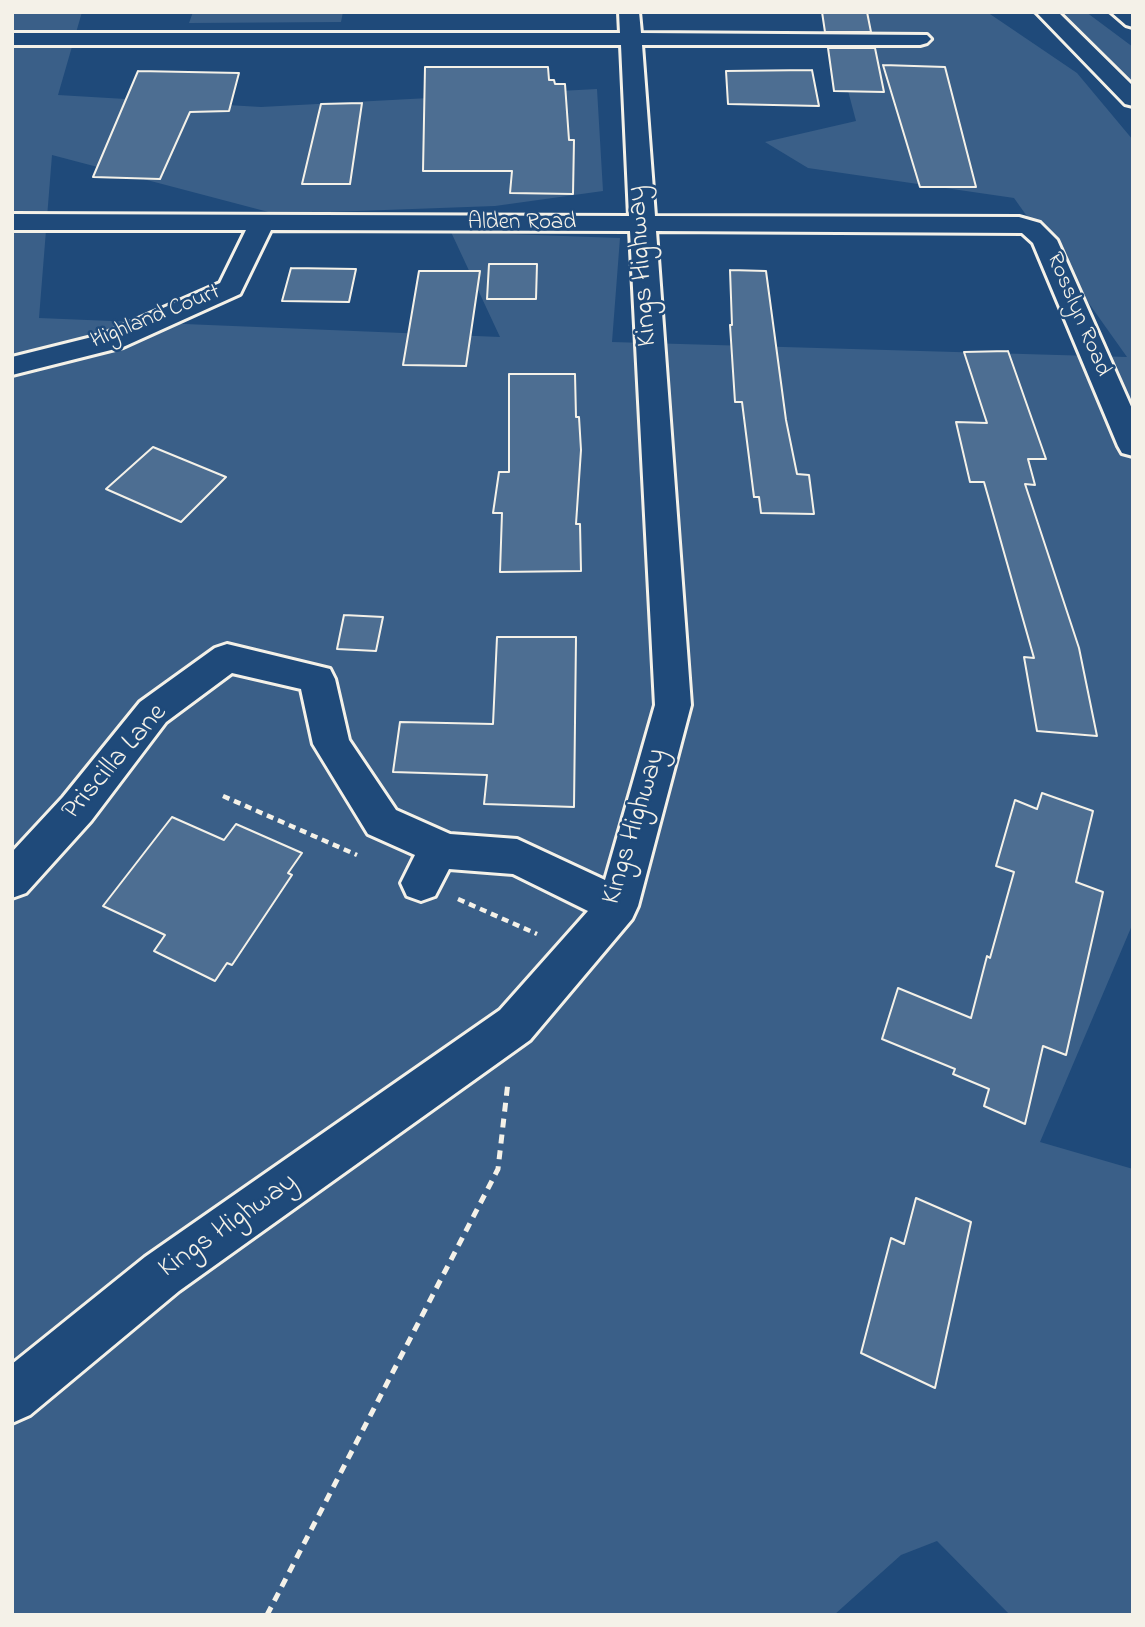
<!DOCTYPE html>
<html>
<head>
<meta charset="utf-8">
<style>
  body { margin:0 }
  #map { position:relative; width:1145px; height:1627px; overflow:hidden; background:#1f4a7a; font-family:"Indie Flower",sans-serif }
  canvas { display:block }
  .frame { position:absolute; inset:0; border:14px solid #f4f1e8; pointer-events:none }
</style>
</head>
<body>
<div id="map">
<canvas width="1145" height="1627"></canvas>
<div class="frame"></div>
</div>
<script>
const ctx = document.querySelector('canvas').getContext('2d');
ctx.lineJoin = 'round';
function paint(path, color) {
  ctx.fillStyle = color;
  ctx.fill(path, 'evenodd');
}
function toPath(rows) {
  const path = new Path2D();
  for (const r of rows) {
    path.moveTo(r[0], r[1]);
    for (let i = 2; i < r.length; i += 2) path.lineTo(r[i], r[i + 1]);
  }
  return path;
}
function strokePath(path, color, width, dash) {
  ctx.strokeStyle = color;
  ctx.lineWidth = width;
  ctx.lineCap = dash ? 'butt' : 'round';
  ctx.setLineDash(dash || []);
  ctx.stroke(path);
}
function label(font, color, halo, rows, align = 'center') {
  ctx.font = font + ' "Indie Flower",sans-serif';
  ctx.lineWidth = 5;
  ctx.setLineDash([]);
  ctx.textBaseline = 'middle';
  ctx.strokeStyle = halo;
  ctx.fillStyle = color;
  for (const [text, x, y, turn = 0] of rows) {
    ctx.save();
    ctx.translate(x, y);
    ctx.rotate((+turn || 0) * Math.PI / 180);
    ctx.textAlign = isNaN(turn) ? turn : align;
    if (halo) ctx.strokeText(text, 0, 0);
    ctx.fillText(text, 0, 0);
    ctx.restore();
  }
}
const green = toPath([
  [12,12,82,12,58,95,261,107,597,89,603,191,495,206,276,214,52,155,39,318,500,337,451,232,620,238,612,342,1127,357,1014,198,808,168,765,142,856,121,837,49,863,33,858,12,987,12,1077,73,1133,140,1133,923,1040,1142,1133,1169,1133,1615,1010,1615,937,1541,901,1555,834,1615,12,1615],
  [193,12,343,12,341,22,189,23],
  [1057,12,1086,12,1133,47,1133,86]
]);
const building = toPath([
  [822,12,867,12,871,32,825,32,822,12],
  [828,48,875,48,884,92,834,91,828,48],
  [883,65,945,67,976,187,920,187,883,65],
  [425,67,548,67,549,80,554,80,555,84,565,84,569,140,574,140,573,194,510,193,512,171,423,171,425,67],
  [812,70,819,106,728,104,726,71,812,70],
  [138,71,239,73,229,111,190,112,160,179,93,177,138,71],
  [362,103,350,184,302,184,321,104,362,103],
  [489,264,537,264,536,299,487,299,489,264],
  [291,268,356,269,349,302,282,301,291,268],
  [730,270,766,271,786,420,797,474,809,475,814,514,761,513,759,497,754,497,742,402,735,402,730,325,732,325,730,270],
  [419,271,480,271,466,366,403,365,419,271],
  [1008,351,1046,459,1028,459,1035,485,1025,484,1079,648,1097,736,1037,731,1024,657,1034,658,984,482,970,482,956,422,987,423,964,352,1008,351],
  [509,374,575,374,576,417,579,417,581,450,576,524,580,524,581,571,500,572,502,513,493,513,499,472,509,472,509,374],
  [153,447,226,477,181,522,106,489,153,447],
  [344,615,383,617,376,651,337,649,344,615],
  [497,637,576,637,574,807,484,804,487,775,393,772,400,722,493,724,497,637],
  [1042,793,1093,811,1076,882,1103,892,1066,1055,1043,1046,1025,1124,984,1106,989,1089,953,1074,955,1069,882,1039,898,988,971,1018,987,956,990,958,1014,872,996,866,1015,800,1037,809,1042,793],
  [172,817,224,840,236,824,302,853,288,873,292,875,232,965,227,963,215,981,154,951,165,935,103,906,172,817],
  [916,1198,971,1222,935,1388,861,1353,891,1238,904,1244,916,1198]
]);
const pathFar1 = toPath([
  [223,796,357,855],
  [458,899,537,934]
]);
const path = toPath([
  [267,1615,498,1169,508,1082]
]);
const minor = toPath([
  [619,12,639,12,641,33,927,35,931,39,927,43,920,45,642,45,655,216,1019,217,1040,223,1057,240,1133,411,1133,456,1122,453,1118,446,1033,243,1022,233,656,231,691,705,638,906,632,919,530,1040,179,1291,30,1415,12,1423,12,1364,145,1257,500,1010,588,911,513,874,449,869,435,896,421,901,407,896,401,883,415,855,368,834,313,744,301,689,232,673,166,722,91,821,26,893,12,898,12,852,63,797,140,702,215,648,227,644,330,669,335,679,349,740,396,810,450,834,517,839,605,880,655,705,630,231,271,230,240,294,123,347,12,375,12,357,104,334,220,283,246,230,12,230,12,214,629,216,621,45,12,45,12,33,620,33,619,12]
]);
const highway = toPath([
  [1036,12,1058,12,1133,86,1133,106,1125,104,1036,12],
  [1111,12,1133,12,1133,27,1126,25,1111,12]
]);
const farStreetnames = [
  ["Alden Road",522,224],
  ["Rosslyn Road",1077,315,67],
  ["Highland Court",156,318,-22]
];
const streetNames = [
  ["Kings Highway",644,266,-94],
  ["Priscilla Lane",116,763,-49],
  ["Kings Highway",636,827,-73],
  ["Kings Highway",229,1227,-35]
];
paint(green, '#3a5f88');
paint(building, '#4d6e92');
strokePath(building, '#f4f1e8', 2);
strokePath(minor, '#f4f1e8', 6);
strokePath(highway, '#f4f1e8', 6);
strokePath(pathFar1, '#f4f1e8', 4.5, [7, 5]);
strokePath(path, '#f4f1e8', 5, [9, 7]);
paint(minor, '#1f4a7a');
paint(highway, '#1f4a7a');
label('23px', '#f4f1e8', '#1f4a7a', farStreetnames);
label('28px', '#f4f1e8', '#1f4a7a', streetNames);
</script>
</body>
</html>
